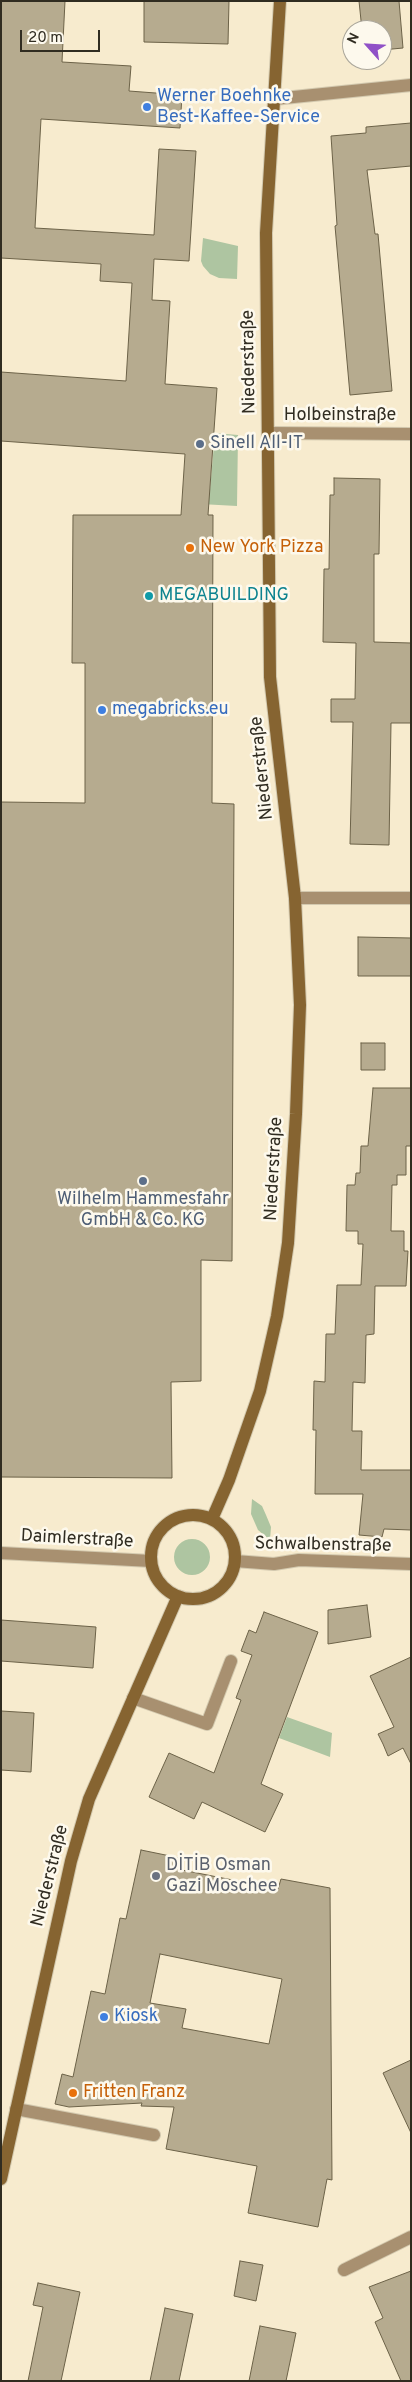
<!DOCTYPE html>
<html>
<head>
<meta charset="utf-8">
<style>
  body { margin:0 }
  #map { position:relative; width:412px; height:2382px; overflow:hidden; background:#f7ebce; font-family:Overpass,sans-serif }
  canvas { display:block }
  .frame { position:absolute; inset:0; border:2px solid #302c21; pointer-events:none }
  .north { position:absolute; left:342px; top:20px; width:50px; height:50px; box-sizing:border-box; background:#fdf9ed; border:1px solid #aba79b; border-radius:50%; rotate:296deg; font-size:14px; font-weight:700; line-height:20px; text-align:center; color:#302c21 }
  .north::after { content:''; display:block; margin:auto; width:18px; height:22px; background:#9051c7; clip-path:polygon(50% 0,100% 100%,50% 72%,0 100%) }
  .scale { position:absolute; left:20px; top:30px; width:80px; height:22px; box-sizing:border-box; border:2px solid #302c21; border-top:0; padding-left:6px; font-size:15px; line-height:18px; white-space:nowrap; color:#302c21; -webkit-text-stroke:4px #fdf9ed; paint-order:stroke }
</style>
</head>
<body>
<div id="map">
<canvas width="412" height="2382"></canvas>
<div class="frame"></div>
<div class="north">N</div>
<div class="scale">20 m</div>
</div>
<script>
const ctx = document.querySelector('canvas').getContext('2d');
ctx.lineJoin = 'round';
function paint(path, color) {
  ctx.fillStyle = color;
  ctx.fill(path, 'evenodd');
}
function toPath(rows) {
  const path = new Path2D();
  for (const r of rows) {
    if (r.length === 3) {
      path.moveTo(r[0] + r[2], r[1]);
      path.arc(r[0], r[1], r[2], 0, 2 * Math.PI);
      continue;
    }
    path.moveTo(r[0], r[1]);
    for (let i = 2; i < r.length; i += 2) path.lineTo(r[i], r[i + 1]);
  }
  return path;
}
function strokePath(path, color, width, dash) {
  ctx.strokeStyle = color;
  ctx.lineWidth = width;
  ctx.lineCap = dash ? 'butt' : 'round';
  ctx.setLineDash(dash || []);
  ctx.stroke(path);
}
function label(font, color, halo, rows, align = 'center') {
  ctx.font = font + ' Overpass,sans-serif';
  ctx.lineWidth = 5;
  ctx.setLineDash([]);
  ctx.textBaseline = 'middle';
  ctx.strokeStyle = halo;
  ctx.fillStyle = color;
  for (const [text, x, y, turn = 0] of rows) {
    ctx.save();
    ctx.translate(x, y);
    ctx.rotate((+turn || 0) * Math.PI / 180);
    ctx.textAlign = isNaN(turn) ? turn : align;
    if (halo) ctx.strokeText(text, 0, 0);
    ctx.fillText(text, 0, 0);
    ctx.restore();
  }
}
const green = toPath([
  [203,238,238,246,237,279,219,278,210,274,203,266,201,261],
  [215,433,238,435,237,506,182,503,210,489],
  [252,1499,262,1506,266,1515,271,1527,270,1540,258,1530,251,1514],
  [192,1557,18],
  [287,1717,332,1733,330,1757,279,1738]
]);
const building = toPath([
  [1,1,65,1,62,62,131,66,129,91,182,95,180,128,41,119,35,228,154,235,159,149,196,151,189,261,154,259,152,300,170,301,165,384,217,388,208,515,213,515,212,803,234,804,232,1261,201,1260,201,1381,171,1382,172,1478,1,1477,1,802,85,803,85,663,72,663,73,515,181,515,185,454,1,441,1,372,126,381,132,283,100,281,101,264,1,258,1,1],
  [144,1,229,1,228,44,144,42,144,1],
  [359,1,399,1,403,48,382,50,382,30,362,30,359,1],
  [411,123,411,166,367,170,375,234,378,234,392,391,350,395,335,226,337,225,331,136,366,133,366,127,411,123],
  [334,478,380,479,379,554,374,554,374,642,411,643,411,723,391,723,389,845,350,844,353,722,331,722,331,699,355,699,356,643,323,642,324,569,329,569,330,495,334,495,334,478],
  [358,937,411,938,411,976,358,976,358,937],
  [361,1043,385,1043,385,1070,361,1070,361,1043],
  [373,1088,411,1088,411,1146,406,1146,406,1175,397,1175,397,1185,392,1185,391,1231,404,1231,404,1251,408,1251,406,1286,375,1286,374,1334,366,1335,365,1383,353,1382,352,1431,362,1431,361,1470,411,1470,411,1530,384,1529,382,1537,359,1535,363,1494,315,1494,316,1430,313,1430,314,1381,325,1382,326,1334,335,1334,337,1285,361,1285,363,1244,358,1244,358,1231,346,1231,347,1185,355,1185,356,1173,360,1173,361,1146,368,1146,373,1088],
  [367,1605,371,1637,328,1644,328,1610,367,1605],
  [264,1612,318,1632,261,1784,283,1794,265,1832,202,1802,194,1819,149,1797,169,1753,214,1773,241,1700,236,1698,252,1655,241,1651,249,1630,256,1633,264,1612],
  [1,1620,96,1627,93,1668,1,1661,1,1620],
  [411,1657,411,1764,403,1748,388,1756,383,1744,378,1734,394,1727,370,1676,411,1657],
  [1,1711,34,1713,31,1772,1,1770,1,1711],
  [141,1850,180,1858,177,1869,278,1889,281,1879,330,1888,332,2180,327,2179,318,2227,248,2213,257,2166,166,2149,174,2107,141,2106,142,2103,69,2107,55,2104,62,2074,73,2077,91,1991,105,1994,120,1918,126,1919,141,1850],
  [160,1954,282,1979,269,2044,182,2028,186,2009,150,2003,160,1954],
  [411,2060,411,2133,383,2073,411,2060],
  [240,2261,263,2265,256,2301,234,2296,240,2261],
  [411,2271,411,2381,401,2381,375,2322,383,2318,369,2287,411,2271],
  [38,2283,80,2292,61,2381,28,2381,43,2307,33,2305,38,2283],
  [165,2308,193,2314,179,2381,150,2381,165,2308],
  [260,2326,296,2333,286,2381,249,2381,260,2326]
]);
const lane = toPath([
  [133,1698,207,1724,231,1661],
  [16,2109,154,2135],
  [344,2270,411,2237]
]);
const street = toPath([
  [274,99,411,85],
  [268,433,411,434],
  [295,898,411,898],
  [1,1553,151,1561],
  [235,1561,274,1564,299,1560,411,1564]
]);
const secondary = toPath([
  [193,1557,42],
  [212,1519,229,1480,260,1391,277,1316,288,1243,296,1114,300,1005,295,898,270,677,266,233,280,1],
  [1,2179,71,1861,89,1799,178,1596]
]);
const markers = [
  [147,107,5,"#3f7fe0"],
  [200,444,5,"#5c6f8a"],
  [190,548,5,"#e8710a"],
  [149,596,5,"#0f9aa8"],
  [102,710,5,"#3f7fe0"],
  [143,1181,5,"#5c6f8a"],
  [156,1876,5,"#6b7280"],
  [104,2017,5,"#3f7fe0"],
  [73,2093,5,"#e8710a"]
];
const shopNames = [
  ["Werner Boehnke",157,97],
  ["Best-Kaffee-Service",157,118],
  ["megabricks.eu",112,710],
  ["Kiosk",114,2017]
];
const streetNames = [
  ["Niederstraße",250,362,-91],
  ["Holbeinstraße",340,416],
  ["Niederstraße",263,768,-96],
  ["Niederstraße",275,1169,-87],
  ["Daimlerstraße",77,1540,3],
  ["Schwalbenstraße",323,1546,1],
  ["Niederstraße",51,1876,-76]
];
const serviceNames = [
  ["Sinell All-IT",210,444],
  ["Wilhelm Hammesfahr",143,1200,"center"],
  ["GmbH & Co. KG",143,1221,"center"]
];
const foodNames = [
  ["New York Pizza",200,548],
  ["Fritten Franz",83,2093]
];
const cultureNames = [
  ["MEGABUILDING",159,596]
];
const worshipNames = [
  ["DİTİB Osman",166,1866],
  ["Gazi Moschee",166,1887]
];
paint(green, '#aec5a1');
paint(building, '#b6ab8f');
strokePath(building, '#6c6248', 1);
strokePath(lane, '#d3c9af', 14);
strokePath(street, '#d3c9af', 14);
strokePath(secondary, '#d3c9af', 14);
strokePath(lane, '#a89070', 12);
strokePath(street, '#a89070', 12);
strokePath(secondary, '#866431', 12);
for (const [x, y, r, color] of markers) {
  const dot = new Path2D();
  dot.arc(x, y, r, 0, 2 * Math.PI);
  ctx.fillStyle = color;
  ctx.fill(dot);
  strokePath(dot, '#fdf9ed', 2);
}
label('18px', '#366cbe', '#fdf9ed', shopNames, 'left');
label('18px', '#302c21', '#fdf9ed', streetNames);
label('18px', '#4e5e75', '#fdf9ed', serviceNames, 'left');
label('18px', '#c56008', '#fdf9ed', foodNames, 'left');
label('18px', '#0d838f', '#fdf9ed', cultureNames, 'left');
label('18px', '#5b616d', '#fdf9ed', worshipNames, 'left');
</script>
</body>
</html>
